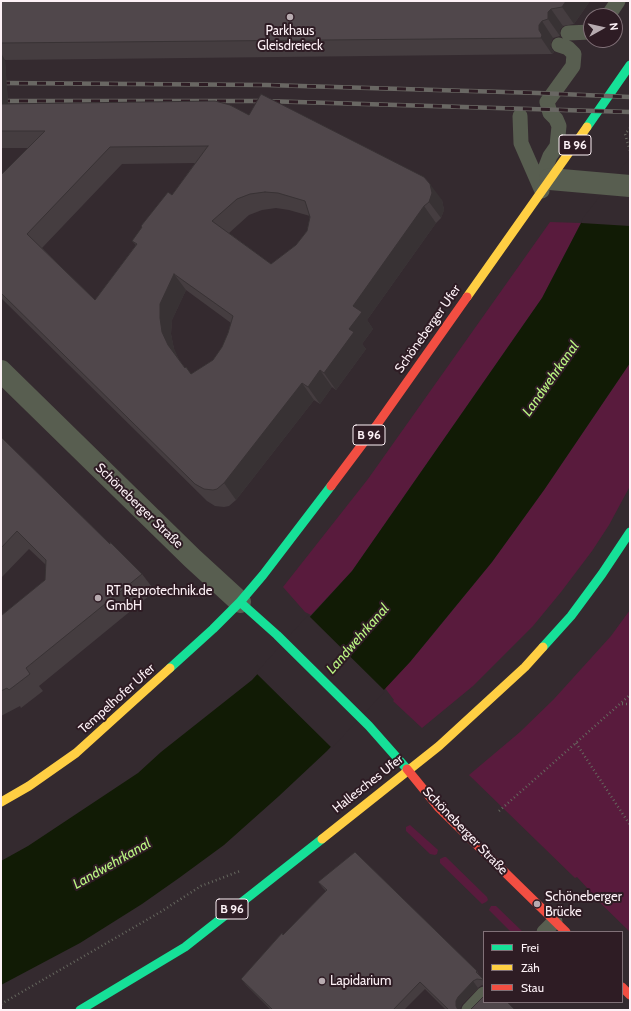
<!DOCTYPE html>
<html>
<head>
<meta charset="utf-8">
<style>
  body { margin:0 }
  #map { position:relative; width:631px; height:1011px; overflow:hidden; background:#342a2f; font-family:Cabin,sans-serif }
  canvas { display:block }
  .frame { position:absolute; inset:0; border:2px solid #fdf1f6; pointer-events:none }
  .legend { position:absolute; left:483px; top:931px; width:140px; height:72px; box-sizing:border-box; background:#2e1c24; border:1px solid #817178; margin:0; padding:5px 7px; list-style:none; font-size:12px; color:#fdf1f6 }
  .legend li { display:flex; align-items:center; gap:8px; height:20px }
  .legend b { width:20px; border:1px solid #817178 }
  .north { position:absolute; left:583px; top:8px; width:40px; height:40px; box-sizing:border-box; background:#2e1c24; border:1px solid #817178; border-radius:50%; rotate:82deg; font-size:11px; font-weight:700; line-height:16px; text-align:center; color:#fdf1f6 }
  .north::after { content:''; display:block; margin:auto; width:14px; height:18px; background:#b7abb0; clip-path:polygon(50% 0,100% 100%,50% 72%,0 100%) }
</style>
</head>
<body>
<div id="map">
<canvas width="631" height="1011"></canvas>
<div class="frame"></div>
<ul class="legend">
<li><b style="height:5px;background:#16e098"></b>Frei</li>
<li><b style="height:5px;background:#ffcf43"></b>Zäh</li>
<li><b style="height:5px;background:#f24e42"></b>Stau</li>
</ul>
<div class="north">N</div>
</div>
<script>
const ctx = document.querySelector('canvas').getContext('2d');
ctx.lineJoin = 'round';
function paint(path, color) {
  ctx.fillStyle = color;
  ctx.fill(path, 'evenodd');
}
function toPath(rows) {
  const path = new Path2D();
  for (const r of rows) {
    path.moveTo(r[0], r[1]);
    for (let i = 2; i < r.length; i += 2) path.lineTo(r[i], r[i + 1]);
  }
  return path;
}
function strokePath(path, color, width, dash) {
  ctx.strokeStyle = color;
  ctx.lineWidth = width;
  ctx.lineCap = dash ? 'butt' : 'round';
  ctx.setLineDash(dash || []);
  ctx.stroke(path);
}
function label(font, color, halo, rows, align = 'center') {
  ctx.font = font + ' Cabin,sans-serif';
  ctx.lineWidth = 4;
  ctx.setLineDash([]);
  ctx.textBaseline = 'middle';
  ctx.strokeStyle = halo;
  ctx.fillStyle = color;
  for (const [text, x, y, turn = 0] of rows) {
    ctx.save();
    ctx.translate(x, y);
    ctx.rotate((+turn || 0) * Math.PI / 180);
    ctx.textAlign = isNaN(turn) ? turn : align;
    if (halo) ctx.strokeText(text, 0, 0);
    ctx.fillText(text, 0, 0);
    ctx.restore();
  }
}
const green = toPath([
  [550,222,581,223,542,298,352,571,311,615,305,612,283,587,368,479],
  [630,363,630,486,609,525,592,551,561,592,533,626,473,686,422,728,393,701,394,700,385,688,410,662,434,633,492,562,544,490],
  [630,610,630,932,588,891,589,890,577,877,575,878,469,775,520,732,554,699,611,636],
  [410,825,437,849,438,850,437,854,435,855,430,854,406,831,406,827],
  [444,857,446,857,487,897,488,900,486,902,482,904,440,863,440,859],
  [491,906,496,906,523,932,511,932,489,910]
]);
const water = toPath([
  [630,159,630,363,544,490,492,562,410,662,327,751,279,796,224,845,179,878,142,904,80,943,1,985,1,861,28,846,138,773,161,752,252,680,352,571,542,298,581,223]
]);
const pier = toPath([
  [630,157,630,226,581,223,583,218],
  [308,615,385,691,332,748,256,673]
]);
const path = toPath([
  [630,128,625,134,630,151],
  [622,704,630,704],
  [576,743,630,825],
  [499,811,630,695],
  [1,1004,162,911,201,886,240,871]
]);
const lane = toPath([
  [608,16,618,1],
  [568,33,591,32],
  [520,116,521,143,542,191],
  [550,179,545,169,550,156,557,146,559,126,556,119,550,113,547,102,573,66,574,54,568,48,559,45],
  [544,932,555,921],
  [469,1010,484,994]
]);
const street = toPath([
  [550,179,630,186],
  [1,371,192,558,240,602]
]);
const fast = toPath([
  [587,127,630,65],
  [240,602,277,635,369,726,407,769],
  [543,647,571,616,602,574,630,532],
  [170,668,213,629,240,602,263,575,331,486],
  [80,1010,185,947,322,839]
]);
const slow = toPath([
  [467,297,587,127],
  [1,802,29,786,76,753,170,668],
  [322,839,439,746,525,667,543,647]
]);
const jam = toPath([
  [331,486,376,426,467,297],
  [407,769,438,807,566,932],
  [622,987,630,995]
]);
const rail = toPath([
  [1,83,267,85,538,93,630,97],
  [1,101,264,101,630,112]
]);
const wall = toPath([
  [1,1,590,1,574,24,563,26,560,29,560,36,553,38,551,42,550,47,554,52,552,54,5,60,8,104,249,115,442,200,444,210,441,218,436,223,367,320,373,329,362,344,366,349,336,390,332,387,320,404,314,400,236,500,229,506,224,507,215,506,207,501,1,298,1,175,28,148,1,148],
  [195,163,172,195,132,241,136,245,95,300,42,248,122,164],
  [276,208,289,210,310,216,310,217,307,231,296,245,271,264,229,233,249,215,262,210],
  [186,290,231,323,228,333,222,347,213,360,191,374,185,368,179,360,174,349,171,334,172,320],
  [1,437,110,544,142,574,155,591,39,686,43,691,21,708,20,706,1,716,1,615,2,615,45,580,46,565,29,549,1,578],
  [318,882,477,971,480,977,484,980,484,986,482,985,478,988,462,1004,460,1008,460,1010,446,1010,425,989,404,1010,271,1010,246,985,241,979,326,891,323,888]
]);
const shadedWall = toPath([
  [566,1,590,1,574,24,562,7],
  [551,9,563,26,560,29,560,36,548,19,548,12],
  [542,21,553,38,551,42,550,47,554,52,552,54,541,38,539,30,539,25],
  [1,53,5,60,9,120,1,109],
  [430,184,442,200,444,210,441,218,429,202],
  [424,206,436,223,367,320,373,329,362,344,366,349,336,390,324,373,349,329,353,306],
  [174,274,186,290,172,320,171,334,174,349,180,361,168,345,162,332,160,318,160,304],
  [320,370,332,387,320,404,308,387],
  [302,383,314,400,236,500,224,483],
  [473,981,478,988,462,1004,460,1008,460,1010,458,1010,456,1006,456,1001,458,997]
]);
const building = toPath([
  [1,1,566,1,562,7,551,9,548,12,548,19,542,21,539,25,539,30,542,35,541,38,1,43,1,1],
  [261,94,424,177,430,184,432,193,429,202,424,206,353,306,362,312,349,329,354,332,324,373,320,370,308,387,302,383,224,483,217,489,213,490,204,489,195,484,1,293,1,175,45,131,1,131,1,104,215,101,230,105,249,115,261,94],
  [208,146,172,195,168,192,141,226,142,227,132,241,137,244,95,300,27,234,110,147,208,146],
  [265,192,278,193,305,201,310,217,307,231,296,245,271,264,212,221,237,199,250,194,265,192],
  [174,274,233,316,228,333,222,347,213,360,191,374,186,367,185,368,168,345,162,332,160,318,160,304,174,274],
  [1,437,110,544,110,542,142,574,26,668,30,674,9,690,7,688,1,691,1,615,2,615,45,580,46,560,17,531,1,548,1,437],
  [355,852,477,971,476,972,484,980,477,979,473,981,458,997,456,1001,456,1006,458,1010,449,1010,420,982,393,1010,273,1010,241,979,282,933,283,935,327,890,318,882,355,852],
  [484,996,484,1002,507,1002,515,1010,470,1010,484,996]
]);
const markers = [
  [290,17,4,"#b7abb0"],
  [98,598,4,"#b7abb0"],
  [537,904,4,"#b7abb0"],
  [322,981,4,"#b7abb0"]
];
const shields = [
  [575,145,32],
  [369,435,32],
  [232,909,32]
];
const shieldNames = [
  ["B 96",575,145],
  ["B 96",369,435],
  ["B 96",232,909]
];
const poiNames = [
  ["Parkhaus",290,31,"center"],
  ["Gleisdreieck",290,46,"center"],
  ["RT Reprotechnik.de",106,591],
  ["GmbH",106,606],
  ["Schöneberger",545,897],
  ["Brücke",545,912],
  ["Lapidarium",330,981]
];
const streetNames = [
  ["Schöneberger Ufer",428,329,-55],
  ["Schöneberger Straße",139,506,44],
  ["Tempelhofer Ufer",117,699,-42],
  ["Hallesches Ufer",368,784,-38],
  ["Schöneberger Straße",465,831,46]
];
const waterNames = [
  ["Landwehrkanal",551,379,-55],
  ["Landwehrkanal",358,639,-49],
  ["Landwehrkanal",112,864,-30]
];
paint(green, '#591b3d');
paint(water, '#111b05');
paint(pier, '#342a2f');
strokePath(path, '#66685f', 2.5, [1, 3]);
strokePath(lane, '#585e50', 15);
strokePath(street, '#585e50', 22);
strokePath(fast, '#16e098', 9);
strokePath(slow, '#ffcf43', 9);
strokePath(jam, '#f24e42', 9);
strokePath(rail, '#696763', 4.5);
strokePath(rail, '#2e1c24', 3, [9]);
paint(wall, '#453d40');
paint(shadedWall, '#383234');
paint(building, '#50474b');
strokePath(building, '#383234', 1);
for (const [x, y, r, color] of markers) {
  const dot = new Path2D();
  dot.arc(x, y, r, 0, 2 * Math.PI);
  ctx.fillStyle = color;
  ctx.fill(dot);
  strokePath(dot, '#2e1c24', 1.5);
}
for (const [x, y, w] of shields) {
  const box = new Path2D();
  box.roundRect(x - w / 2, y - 10, w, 20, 3);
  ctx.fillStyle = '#2e1c24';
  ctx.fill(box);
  strokePath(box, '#fdf1f6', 1);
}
label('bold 12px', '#fdf1f6', null, shieldNames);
label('13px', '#fdf1f6', '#2e1c24', poiNames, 'left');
label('13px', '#fdf1f6', '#2e1c24', streetNames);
label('italic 14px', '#baf582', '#2e1c24', waterNames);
</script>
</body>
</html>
